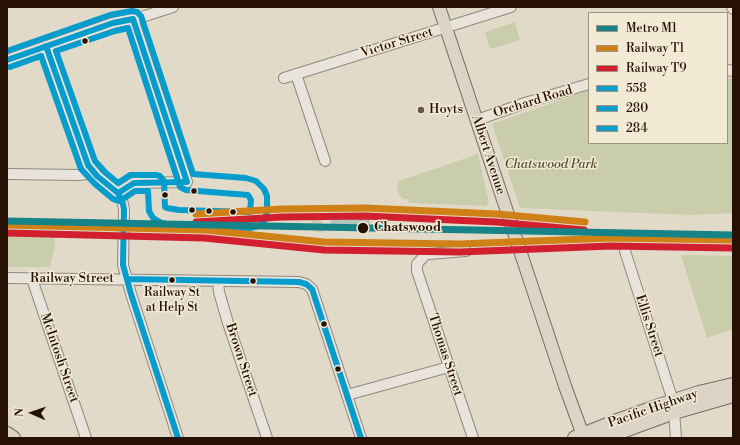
<!DOCTYPE html>
<html>
<head>
<meta charset="utf-8">
<style>
  body { margin:0 }
  #map { position:relative; width:740px; height:445px; overflow:hidden; background:#e2dac8; font-family:"Libre Bodoni",serif }
  canvas { display:block }
  .frame { position:absolute; inset:0; border:8px solid #271105; pointer-events:none }
  .legend { position:absolute; left:588px; top:12px; width:140px; height:132px; box-sizing:border-box; background:#f3ead5; border:1px solid #a19382; margin:0; padding:5px 7px; list-style:none; font-size:12px; color:#271105 }
  .legend li { display:flex; align-items:center; gap:8px; height:20px }
  .legend b { width:20px; border:1px solid #a19382 }
  .north { position:absolute; left:12px; top:393px; width:40px; height:40px; -webkit-text-stroke:3px #f3ead5; paint-order:stroke; rotate:272deg; font-size:11px; font-weight:700; line-height:16px; text-align:center; color:#271105 }
  .north::after { content:''; display:block; margin:auto; width:14px; height:18px; background:#271105; clip-path:polygon(50% 0,100% 100%,50% 72%,0 100%) }
</style>
</head>
<body>
<div id="map">
<canvas width="740" height="445"></canvas>
<div class="frame"></div>
<ul class="legend">
<li><b style="height:5px;background:#168388"></b>Metro M1</li>
<li><b style="height:5px;background:#cf8117"></b>Railway T1</li>
<li><b style="height:5px;background:#d11f2f"></b>Railway T9</li>
<li><b style="height:5px;background:#069ccc"></b>558</li>
<li><b style="height:5px;background:#069ccc"></b>280</li>
<li><b style="height:5px;background:#069ccc"></b>284</li>
</ul>
<div class="north">N</div>
</div>
<script>
const ctx = document.querySelector('canvas').getContext('2d');
ctx.lineJoin = 'round';
function paint(path, color) {
  ctx.fillStyle = color;
  ctx.fill(path, 'evenodd');
}
function toPath(rows) {
  const path = new Path2D();
  for (const r of rows) {
    path.moveTo(r[0], r[1]);
    for (let i = 2; i < r.length; i += 2) path.lineTo(r[i], r[i + 1]);
  }
  return path;
}
function strokePath(path, color, width, dash) {
  ctx.strokeStyle = color;
  ctx.lineWidth = width;
  ctx.lineCap = dash ? 'butt' : 'round';
  ctx.setLineDash(dash || []);
  ctx.stroke(path);
}
function label(font, color, halo, rows, align = 'center') {
  ctx.font = font + ' "Libre Bodoni",serif';
  ctx.lineWidth = 3;
  ctx.setLineDash([]);
  ctx.textBaseline = 'middle';
  ctx.strokeStyle = halo;
  ctx.fillStyle = color;
  for (const [text, x, y, turn = 0] of rows) {
    ctx.save();
    ctx.translate(x, y);
    ctx.rotate((+turn || 0) * Math.PI / 180);
    ctx.textAlign = isNaN(turn) ? turn : align;
    if (halo) ctx.strokeText(text, 0, 0);
    ctx.fillText(text, 0, 0);
    ctx.restore();
  }
}
const green = toPath([
  [515,22,520,40,490,49,485,32],
  [727,78,733,79,733,213,692,215,520,208,492,124,589,90,589,143,727,143],
  [478,154,489,202,486,206,409,203,408,199,403,199,399,194,397,187,399,181],
  [317,217,321,217,324,232,315,232,311,220],
  [7,230,54,231,55,247,50,267,7,267],
  [681,255,733,256,733,329,707,338]
]);
const water = toPath([
  [331,215,370,215,370,227,331,227]
]);
const minor = toPath([
  [732,7,733,9],
  [46,46,88,165,97,176,118,193,122,200,124,209,123,265,131,294,178,438],
  [7,60,113,23,145,16,173,7],
  [727,70,733,71],
  [296,74,325,161],
  [284,78,511,7],
  [477,120,525,103,589,84],
  [7,174,79,175,94,173],
  [118,193,134,183,187,182,133,19],
  [466,251,429,254,425,255,417,264,417,271,473,438],
  [625,251,673,401],
  [7,278,299,282,306,284,312,289,314,295,361,438],
  [32,279,86,438],
  [218,282,219,292,228,323,267,438],
  [347,395,449,367],
  [674,412,676,438]
]);
const major = toPath([
  [439,7,565,386,580,427,586,438]
]);
const highway = toPath([
  [7,434,13,438],
  [575,438,620,420,659,406,699,393,733,385],
  [603,438,674,412,733,395]
]);
const bus1 = toPath([
  [46,46,88,165,97,176,118,193,122,200,124,209,123,265,131,294,178,438],
  [7,60,113,23,133,19,187,182,134,183,118,193],
  [127,279,299,282,306,284,312,289,361,438]
]);
const bus2 = toPath([
  [128,28,180,187,186,190,248,195,251,200,250,212,179,210,167,208,165,207,164,181,160,176,156,175,130,175,118,183,106,173,95,161,56,51,115,31,128,28],
  [10,67,41,56]
]);
const bus3 = toPath([
  [7,51,110,15,132,11,137,12,141,16,193,174,246,178,256,181,264,189,267,196,267,212,264,222,259,226,250,228,177,226,162,223,153,218,149,211,148,191,135,191,120,201,113,199,95,184,81,169,41,56]
]);
const rail1 = toPath([
  [196,214,282,209,365,208,497,214,585,222],
  [7,225,205,230,324,242,460,244,611,238,733,240]
]);
const rail2 = toPath([
  [196,222,282,217,365,216,496,222,584,230],
  [7,233,204,238,324,250,460,252,611,246,733,248]
]);
const metro1 = toPath([
  [7,221,733,235]
]);
const markers = [
  [85,41,3.5,"#271105"],
  [421,110,4,"#685749"],
  [194,191,3.5,"#271105"],
  [165,195,3.5,"#271105"],
  [192,210,3.5,"#271105"],
  [209,211,3.5,"#271105"],
  [233,212,3.5,"#271105"],
  [363,228,6,"#271105"],
  [172,280,3.5,"#271105"],
  [253,281,3.5,"#271105"],
  [324,324,3.5,"#271105"],
  [338,369,3.5,"#271105"]
];
const busNames = [
  ["Railway St",172,293],
  ["at Help St",172,308]
];
const streetNames = [
  ["Victor Street",397,43,-17],
  ["Orchard Road",533,102,-17],
  ["Albert Avenue",488,155,72],
  ["Railway Street",72,279],
  ["Ellis Street",649,326,72],
  ["Thomas Street",445,355,72],
  ["McIntosh Street",59,358,71],
  ["Brown Street",241,360,72],
  ["Pacific Highway",653,409,-19]
];
const poiNames = [
  ["Hoyts",429,110]
];
const parkNames = [
  ["Chatswood Park",551,165]
];
const stopNames = [
  ["Chatswood",374,228]
];
paint(green, '#cacdab');
paint(water, '#b1c4be');
strokePath(minor, '#90887d', 12);
strokePath(major, '#756d63', 14);
strokePath(highway, '#756d63', 16);
strokePath(minor, '#e8e4dc', 10);
strokePath(major, '#dcd4c6', 12);
strokePath(highway, '#dcd4c6', 14);
strokePath(bus1, '#069ccc', 6);
strokePath(bus2, '#069ccc', 6);
strokePath(bus3, '#069ccc', 6);
strokePath(rail1, '#cf8117', 7);
strokePath(rail2, '#d11f2f', 7);
strokePath(metro1, '#168388', 7);
for (const [x, y, r, color] of markers) {
  const dot = new Path2D();
  dot.arc(x, y, r, 0, 2 * Math.PI);
  ctx.fillStyle = color;
  ctx.fill(dot);
  strokePath(dot, '#f3ead5', 1.5);
}
label('12px', '#271105', '#f3ead5', busNames);
label('13px', '#271105', '#f3ead5', streetNames);
label('13px', '#271105', '#f3ead5', poiNames, 'left');
label('italic 13px', '#594f37', '#f3ead5', parkNames);
label('bold 13px', '#271105', '#f3ead5', stopNames, 'left');
</script>
</body>
</html>
